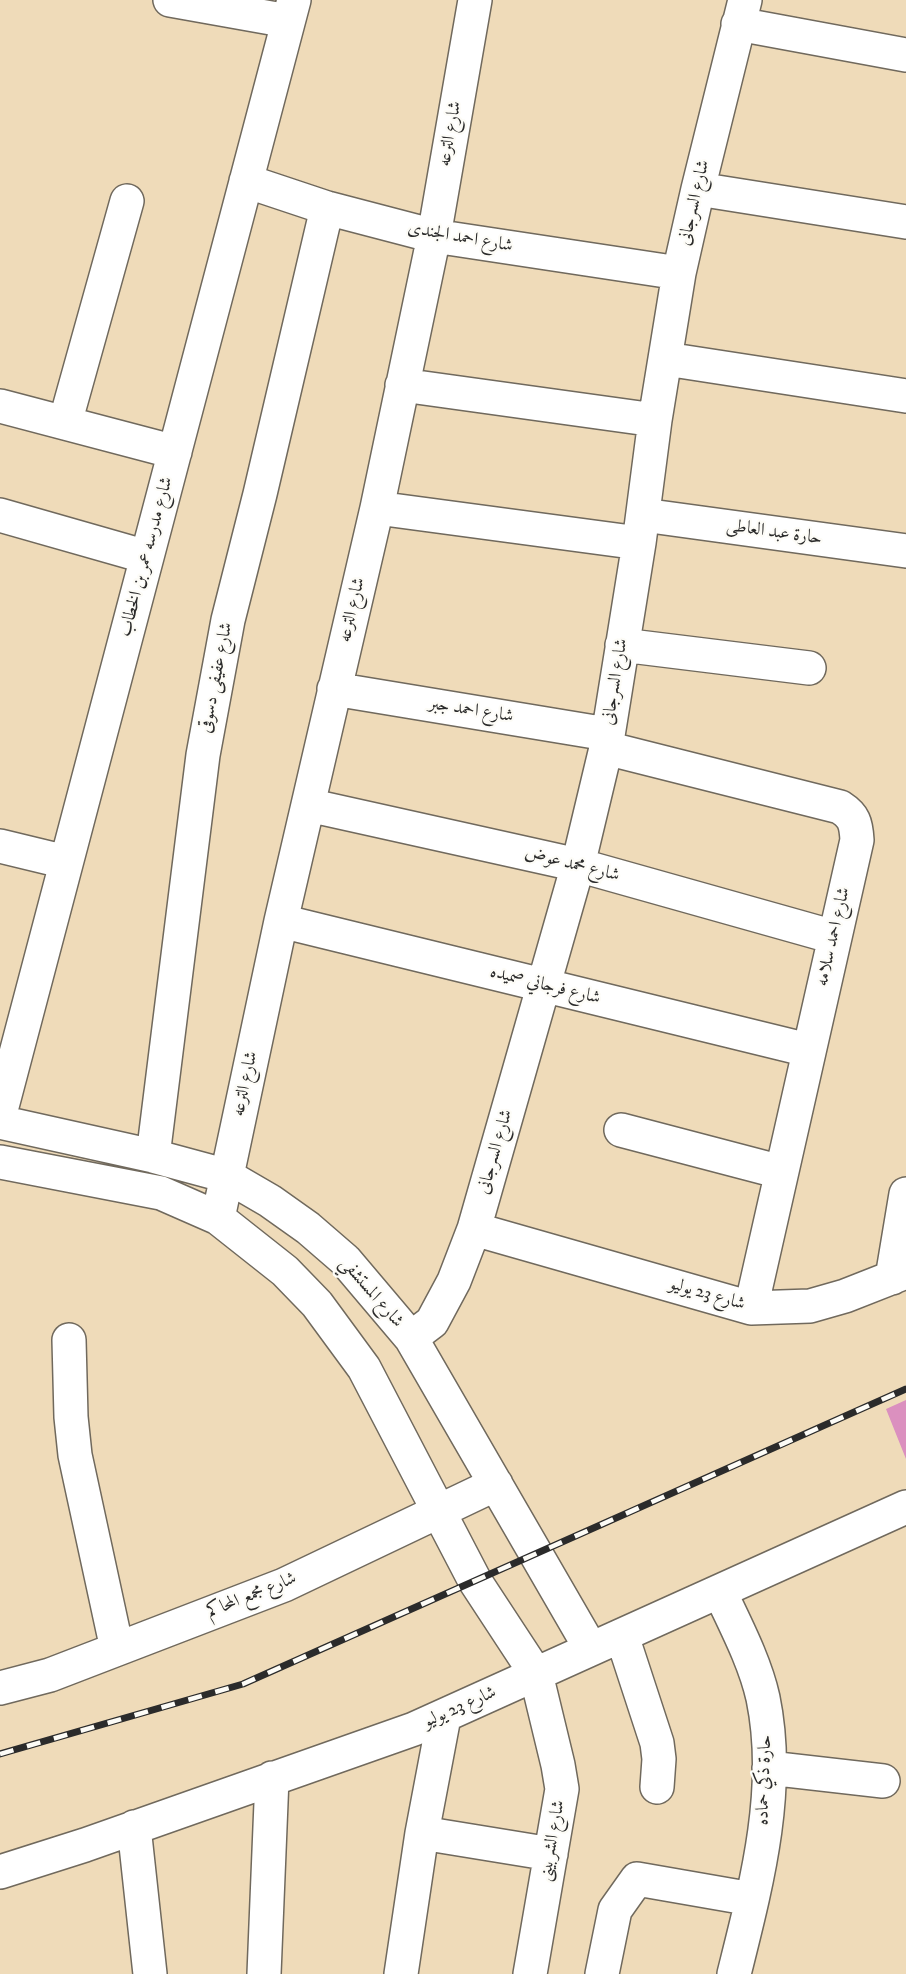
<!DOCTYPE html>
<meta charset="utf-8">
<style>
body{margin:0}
canvas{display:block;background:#efdbb9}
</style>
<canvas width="906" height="1974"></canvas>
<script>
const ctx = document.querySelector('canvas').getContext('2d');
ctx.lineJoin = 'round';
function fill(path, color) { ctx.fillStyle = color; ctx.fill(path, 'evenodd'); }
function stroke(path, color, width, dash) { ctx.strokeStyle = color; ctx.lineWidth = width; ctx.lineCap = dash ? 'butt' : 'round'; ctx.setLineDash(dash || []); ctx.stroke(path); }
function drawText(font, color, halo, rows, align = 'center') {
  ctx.font = font + ' "IM FELL DW Pica",Amiri,serif'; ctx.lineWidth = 4.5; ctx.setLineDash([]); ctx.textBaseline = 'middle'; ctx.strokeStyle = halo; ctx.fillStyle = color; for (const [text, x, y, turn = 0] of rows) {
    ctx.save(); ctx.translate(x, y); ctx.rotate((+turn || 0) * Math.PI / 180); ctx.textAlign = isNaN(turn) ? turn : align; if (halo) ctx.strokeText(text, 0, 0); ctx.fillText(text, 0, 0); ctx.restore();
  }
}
fill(new Path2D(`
 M906,1400v59l-20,-50z`), '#db90bf');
const minor = new Path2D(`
 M170,0l118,21
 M738,24l168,31
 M246,181l81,27 107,28 245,37
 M698,189l208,33
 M666,359l240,37
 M402,385l253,35
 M0,406l175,46
 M65,423l62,-222
 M377,508l262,35
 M0,515l147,42
 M643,515l263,36
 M622,645l187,23
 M334,689l273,45
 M606,748l234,59c14,9 16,16 17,33l-106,468
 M308,805l270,60 256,72
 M0,846l66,16
 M281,921l527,129
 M0,1114l294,-1114
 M0,1122l153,34 74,20 43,25 38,27 37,32 66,78 180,311
 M621,1130l160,42
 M153,1156l50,-401 25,-135 32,-126 67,-286
 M0,1162l161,31 57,25 67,53 32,33 47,64 111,213 61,93 22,91 4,24 -32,185
 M218,1218l63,-297 96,-413 57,-272 41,-236
 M474,1229l277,79 59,-2 35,-10 61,-24
 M892,1278l14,-84
 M411,1338l21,-16 22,-41 20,-52 104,-364 28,-117 33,-205 16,-123 24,-147 19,-84 47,-189
 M69,1340l2,77 4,38 42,194
 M720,1592c16,34 35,70 43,106 19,92 -7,188 -29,276
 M622,1636l35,107 2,16 -2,28
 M0,1688l50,-13 234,-90 212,-101
 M769,1768l114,13
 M134,1827l16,147
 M422,1833l129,21
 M0,1872l85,-27 329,-116 492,-222
 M264,1974l8,-196
 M401,1974l21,-141 22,-116
 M602,1974l13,-64 22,-31 115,20`);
stroke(minor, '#70695d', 36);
stroke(minor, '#fff', 33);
const rail = new Path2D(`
 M0,1754l243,-70 663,-295`);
stroke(rail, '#2b2b2b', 7);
stroke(rail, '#fdfcf7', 4.5, [14]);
drawText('18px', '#2b2b2b', '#fdfcf7', [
 ["شارع الترعه",451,134,-80],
 ["شارع السرجانى",695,203,-77],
 ["شارع احمد الجندى",460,238,10],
 ["حارة عبد العاطى",774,533,8],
 ["شارع مدرسه عمر بن الخطاب",147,557,-75],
 ["شارع الترعه",353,610,-77],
 ["شارع عفيفى دسوقى",217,678,-79],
 ["شارع السرجانى",616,682,-81],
 ["شارع احمد جبر",471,711,9],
 ["شارع محمد عوض",572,865,14],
 ["شارع احمد سلامه",834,937,-77],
 ["شارع فرجاني صميده",545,986,14],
 ["شارع الترعه",246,1084,-78],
 ["شارع السرجانى",496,1152,-74],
 ["شارع المستشفي",371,1293,49],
 ["شارع 23 يوليو",707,1295,16],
 ["شارع مجمع المحاكم",252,1596,-22],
 ["شارع 23 يوليو",460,1708,-24],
 ["حارة ذكي حماده",765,1780,-88],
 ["شارع الشربينى",553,1841,-80]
]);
</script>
